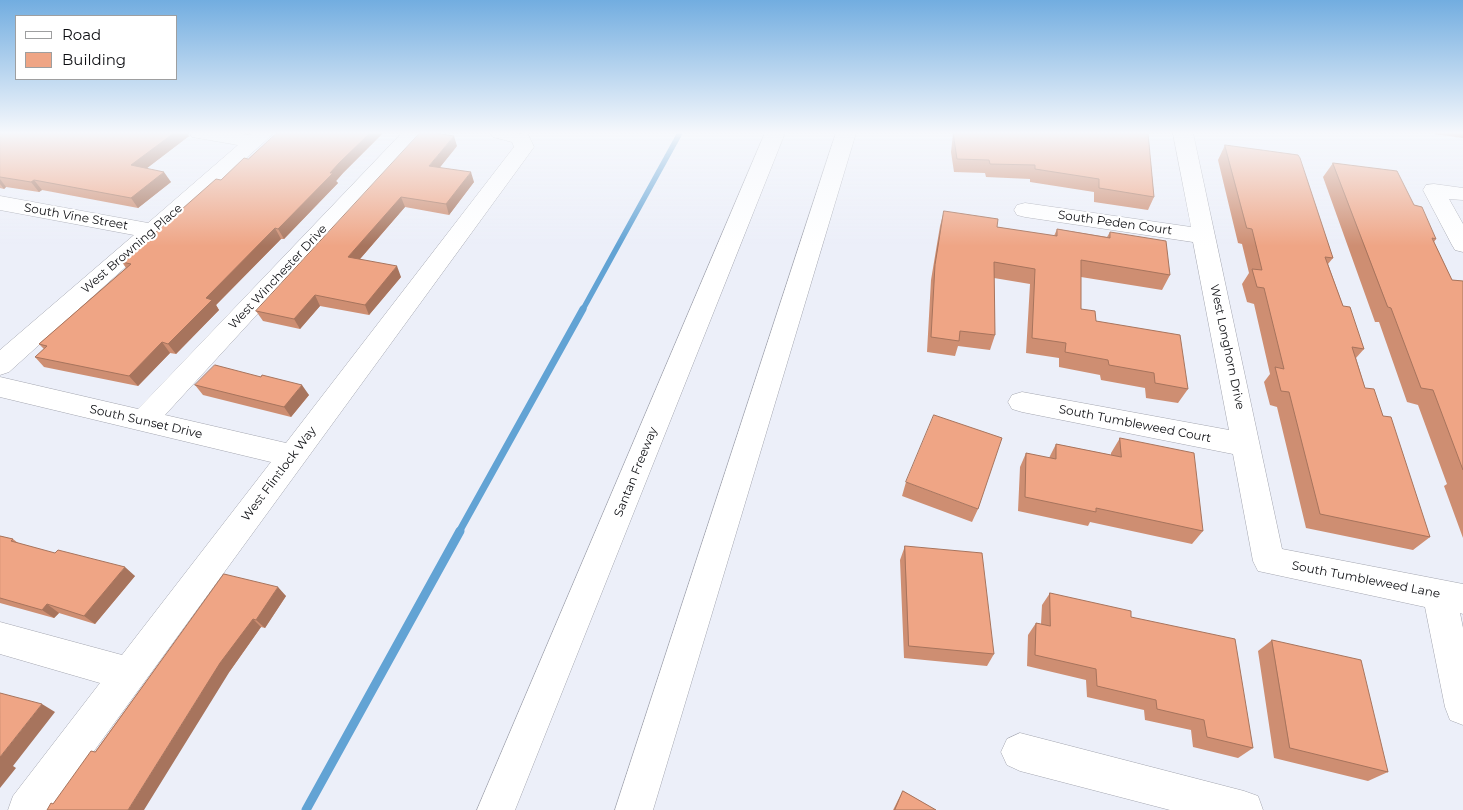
<!DOCTYPE html>
<style>
body{margin:0}
#map{position:relative;width:1463px;height:810px;overflow:hidden;background:#eceff9;font-family:Montserrat,sans-serif}
canvas{display:block}
.legend{position:absolute;left:15px;top:15px;width:162px;height:65px;box-sizing:border-box;background:#fff;border:1px solid #9e9fa0;margin:0;padding:6px 9px;list-style:none;font-size:15px;color:#0d0e12}
.legend li{display:flex;align-items:center;gap:10px;height:25px}
.legend b{width:25px;border:1px solid #9e9fa0}
</style>
<div id="map">
<canvas width="1463" height="810"></canvas>
<ul class="legend">
<li><b style="height:6px;background:#fff"></b>Road</li>
<li><b style="height:14px;background:#efa585"></b>Building</li>
</ul>
</div>
<script>
const ctx = document.querySelector('canvas').getContext('2d');
ctx.lineJoin = 'round';
function stroke(path, color, width, dash) { ctx.strokeStyle = color; ctx.lineWidth = width; ctx.lineCap = dash ? 'butt' : 'round'; ctx.setLineDash(dash || []); ctx.stroke(path); }
function fill(path, color) { ctx.fillStyle = color; ctx.fill(path, 'evenodd'); }
function drawText(font, color, halo, rows, align = 'center') {
  ctx.font = font + ' Montserrat,sans-serif'; ctx.lineWidth = 4.5; ctx.setLineDash([]); ctx.textBaseline = 'middle'; ctx.strokeStyle = halo; ctx.fillStyle = color; for (const [text, x, y, turn = 0] of rows) {
    ctx.save(); ctx.translate(x, y); ctx.rotate((+turn || 0) * Math.PI / 180); ctx.textAlign = isNaN(turn) ? turn : align; if (halo) ctx.strokeText(text, 0, 0); ctx.fillText(text, 0, 0); ctx.restore();
  }
}
stroke(new Path2D(`
 M582,311l98,-178`), '#62a3d4', 5.5);
stroke(new Path2D(`
 M459,532l124,-223`), '#62a3d4', 7);
stroke(new Path2D(`
 M306,810l154,-279`), '#62a3d4', 9);
const minor = new Path2D(`
 M189,133h46l15,2 2,-2h22l-265,239 -9,3v-25l134,-115 -134,-25v-14l148,27 90,-78 -46,-8z
 M402,133h21l-258,282 121,28 228,-296 -2,-5 -19,-5 -3,-4 38,1 6,13 -483,663h-43l5,-14 87,-113 -100,-29v-32l122,33 149,-193 -271,-65v-20l138,32z
 M1173,133h20l89,416 181,35v30l-3,-1 3,15v97l-13,-5 -5,-13 -20,-100 -167,-36 -5,-10 -20,-107 -211,-42 -10,-3 -4,-7 4,-7 10,-3 207,38 -36,-188 -168,-25 -8,-2 -3,-5 3,-5 8,-2 166,24z
 M1434,184l29,4v12l-14,-1 14,25v28l-8,-2 -3,-5 -29,-55 3,-5z
 M1020,733l224,58 14,5 5,14h-93l-150,-39 -13,-6 -6,-13 6,-13z`);
const motorway = new Path2D(`
 M765,133h20l-270,677h-38z
 M836,133h20l-203,677h-38z`);
stroke(minor, '#a4a6b0', 1);
stroke(motorway, '#a4a6b0', 1);
fill(minor, '#fff');
fill(motorway, '#fff');
fill(new Path2D(`
 M0,133l189,3 -42,32 24,14 -33,26 -96,-18 -3,2 -33,-5 -2,2 -4,-1z
 M953,133h195l6,64 -6,13 -54,-8v-10l-64,-10v-3l-44,-2 -1,-4 -31,-1 -3,-20z
 M1433,133h30v5l-29,-4z
 M382,134l-39,39 -7,8 2,2 -54,56h-3l-65,66 3,5 -43,44 -6,-1 -32,33 -94,-19 -9,-10 9,-8 -5,-5 87,-76 -4,-6 99,-82 27,-21z
 M1225,145l108,113 -5,6 15,42 21,43 -8,9 9,30 18,28 47,121 -17,13 -107,-22 -29,-121 -7,-2 -6,-23 6,-8 -16,-70 -7,-2 -5,-18 7,-11 -7,-29 -4,-1 -20,-83z
 M457,146l-17,21 34,15 -25,33 -44,-8 -45,52 41,18 -32,38 -49,-9 -20,23 -37,-8 -7,-10z
 M1333,163l81,42 22,34 -2,3 18,38 11,1v257l-19,-52 3,-2 -29,-79 -11,-3 -28,-80h-4l-52,-145z
 M944,211l53,16 57,9 3,-7 50,8 3,-5 60,43 -8,15 -81,-13v32l15,12 92,68 -10,14 -32,-5 -1,-10 -44,-8 -1,-5 -41,-8v-9l-33,-5 4,-69 -36,-6 1,57 -5,15 -32,-4 -3,10 -28,-4 4,-72 9,-54z
 M261,377l48,18 -18,22 -88,-22 -8,-10z
 M1120,438l83,93 -11,13 -102,-22 -2,4 -70,-15 2,-44 6,-14 23,5 7,-14 55,11v-2z
 M906,482l72,27 -6,13 -70,-26z
 M0,536l13,3 5,4 117,33 -40,48 -36,-11 -5,5 -54,-15z
 M905,546l89,108 -7,12 -83,-8 -4,-98z
 M224,574l62,22 -21,32 -4,-1 -31,44 -183,139 6,-6 42,-52z
 M1050,593l81,24 122,131 -15,10 -45,-11 -2,-17 -46,-10 -1,-10 -57,-13 -1,-17 -59,-14 1,-31 8,-12 5,1 1,-19z
 M1272,640l116,132 -20,9 -94,-23 -16,-107z
 M903,791l33,19h-43l5,-10z`), '#ce8e72');
fill(new Path2D(`
 M174,133h14l1,3 -51,39 -7,-10z
 M370,133h12v1l-39,39 -7,8 2,2 -54,56 -6,-10 61,-66z
 M454,136l3,10 -24,30 -4,-10z
 M164,172l7,10 -33,26 -7,-10z
 M471,172l3,10 -25,33 -3,-11z
 M0,179l6,8 -2,2 -4,-5z
 M34,180l8,10 -3,2 -8,-10z
 M401,197l4,10 -52,60 -5,-10z
 M275,228l6,11 -65,66 3,5 -43,44 -8,-10 38,-46z
 M397,266l4,11 -32,38 -4,-10z
 M315,295l5,11 -20,23 -6,-10z
 M162,342l8,11 -32,33 -9,-10z
 M302,385l7,10 -18,22 -7,-10z
 M125,567l10,9 -40,48 -11,-8z
 M278,587l8,9 -21,32 -9,-8z
 M47,604l12,9 -5,5 -12,-8z
 M253,619l8,8 -31,44 -86,139h-16l92,-147z
 M42,704l13,8 -42,54 3,2 -16,20v-31z`), '#a7745d');
const building = new Path2D(`
 M0,133h174l-43,32 33,7 -33,26 -97,-18 -3,2 -31,-5z
 M277,133h93l-31,30 -9,10h3l-55,56 -3,-1 -69,70 6,2 -44,44 -6,-2 -33,34 -94,-19 12,-11 -8,-2 92,-80 -9,-2 94,-83 5,1 23,-22 4,1z
 M420,133h15l19,3 -25,30 42,6 -25,32 -45,-7 -53,60 49,9 -32,39 -50,-10 -21,24 -38,-8z
 M954,133h194l6,64 -55,-9v-9l-64,-10v-4l-45,-1 -1,-4 -32,-1 -3,-20z
 M1225,145l73,10 2,3 33,100 -8,-1 18,49 7,1 14,42 -12,-2 13,41 9,1 9,27 8,1 39,120 -110,-23 -31,-122 -8,-1 -6,-24 9,2 -20,-81 -7,-1 -5,-18 10,1 -10,-41 -5,-1z
 M1333,163l64,8 17,34 8,2 14,32 -4,-1 20,42 11,1v189l-30,-80 -12,-2 -30,-80 -3,-1z
 M944,211l54,8 -1,8 60,9v-7l53,9v-6l56,9 4,34 -89,-15v49l14,2 1,10 84,14 8,54 -33,-6 -1,-10 -45,-8 -1,-5 -43,-8 1,-9 -34,-5 3,-69 -41,-7 1,73 -35,-4 -1,10 -28,-4 4,-72z
 M215,365l46,12 1,-2 40,10 -18,22 -89,-22z
 M934,415l68,23 -24,71 -72,-27z
 M1120,438l74,15 9,78 -107,-23v4l-71,-15 1,-44 30,6v-15l65,13z
 M0,536l13,3 -2,2 44,12 3,-3 67,17 -41,49 -37,-12 -5,6 -42,-12z
 M905,546l77,7 12,101 -85,-8z
 M224,574l54,13 -22,33 -3,-1 -33,44 -92,147h-81l4,-7 2,1 38,-53 4,1z
 M1050,593l81,18v6l104,22 18,109 -46,-11 -3,-17 -47,-11 -1,-9 -59,-14 -1,-17 -61,-14 1,-32 14,3z
 M1272,640l89,20 27,112 -98,-24z
 M0,693l42,11 -42,53z
 M903,791l33,19h-41z`);
fill(building, '#efa585');
stroke(building, '#a7745d', 1);
const sky = ctx.createLinearGradient(0, 0, 0, 246);
sky.addColorStop(0, '#72ade0');
sky.addColorStop(0.54, '#f6f8fc');
sky.addColorStop(1, '#f6f8fc00');
ctx.fillStyle = sky;
ctx.fillRect(0, 0, 1463, 246);
drawText('12px', '#0d0e12', '#fff', [
 ["South Vine Street",76,217,10],
 ["South Peden Court",1115,223,8],
 ["West Browning Place",132,249,-41],
 ["West Winchester Drive",278,277,-47],
 ["West Longhorn Drive",1227,347,78],
 ["South Sunset Drive",146,422,13],
 ["South Tumbleweed Court",1135,424,11],
 ["Santan Freeway",636,472,-68],
 ["West Flintlock Way",279,474,-53],
 ["South Tumbleweed Lane",1366,580,11]
]);
</script>
